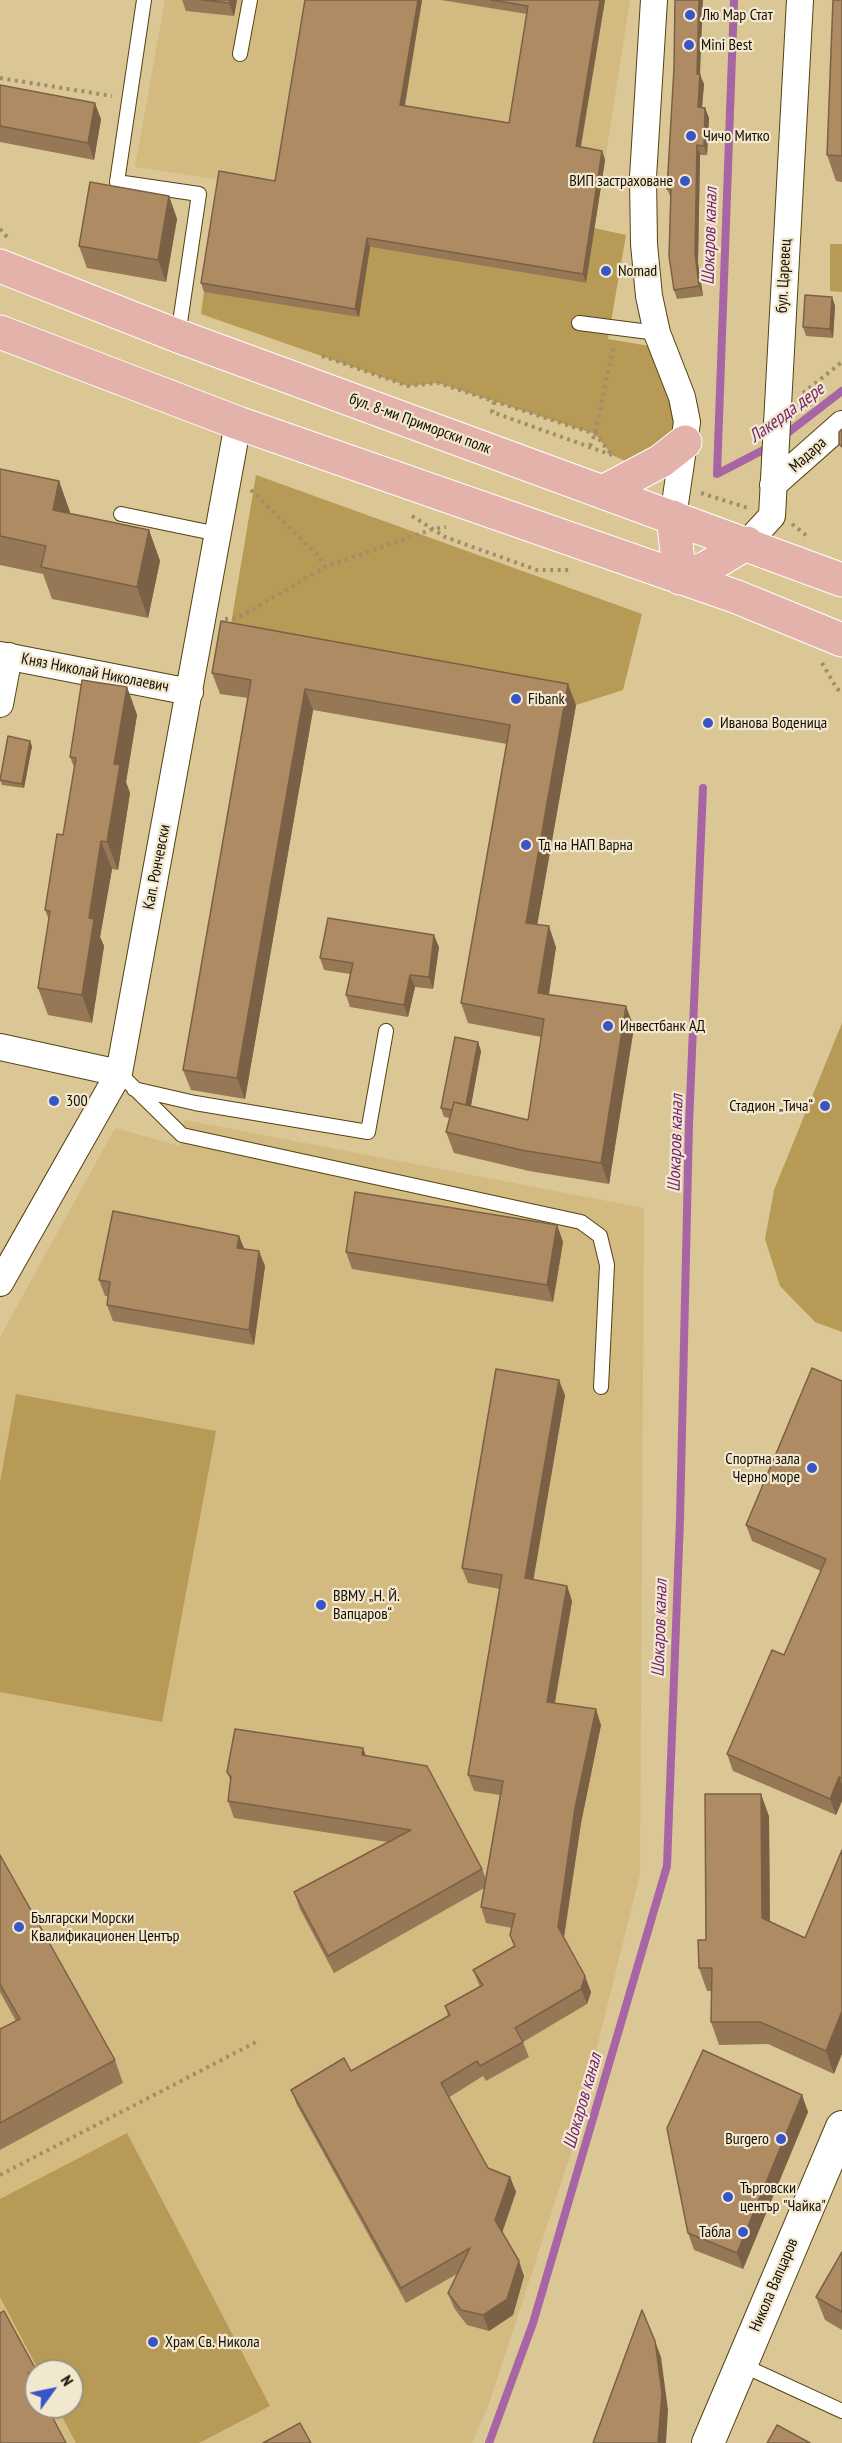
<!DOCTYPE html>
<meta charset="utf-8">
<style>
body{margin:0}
#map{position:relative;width:842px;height:2443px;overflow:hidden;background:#dbc795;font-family:"PT Sans Narrow",sans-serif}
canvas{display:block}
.north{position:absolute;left:24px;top:2359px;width:60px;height:60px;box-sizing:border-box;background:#f2e8d0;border:2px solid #9a917d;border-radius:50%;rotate:57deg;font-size:16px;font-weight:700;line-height:24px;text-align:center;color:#160e00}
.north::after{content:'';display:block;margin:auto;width:21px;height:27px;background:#3855c7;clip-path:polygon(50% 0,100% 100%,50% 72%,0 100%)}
</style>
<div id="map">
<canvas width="842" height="2443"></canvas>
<div class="north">N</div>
</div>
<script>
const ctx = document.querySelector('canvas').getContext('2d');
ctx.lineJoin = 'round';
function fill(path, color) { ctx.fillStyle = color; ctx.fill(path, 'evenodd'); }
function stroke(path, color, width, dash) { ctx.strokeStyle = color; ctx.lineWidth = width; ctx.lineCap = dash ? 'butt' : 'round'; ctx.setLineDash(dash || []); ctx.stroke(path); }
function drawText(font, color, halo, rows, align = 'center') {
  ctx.font = font + ' "PT Sans Narrow",sans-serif'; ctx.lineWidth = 4.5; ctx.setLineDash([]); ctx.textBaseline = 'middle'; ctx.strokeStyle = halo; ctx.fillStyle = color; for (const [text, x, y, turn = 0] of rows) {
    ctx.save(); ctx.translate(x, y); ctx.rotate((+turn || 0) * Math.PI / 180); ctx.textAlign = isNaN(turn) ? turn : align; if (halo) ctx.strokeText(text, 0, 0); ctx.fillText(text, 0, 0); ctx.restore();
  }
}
fill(new Path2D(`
 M165,0h465l-44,283 -215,-36 -149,-67 -87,-13z
 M185,1120l459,88 -4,666 -70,282 -82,251 -16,36h-472v-1106l115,-209 65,18zM36,2371h36v36h-36z`), '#d2ba81');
fill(new Path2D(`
 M594,228l32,7 -18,104 41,7 21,21 9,118 -67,-30 -17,-21 -157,-51 -30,3 -207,-72 3,-22 166,-45 216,36z
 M830,244h12v48l-12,-1z
 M256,475l386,139 -19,76 -47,15 -348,-63z
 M842,1023v309l-27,-10 -35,-36 -15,-47 9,-49z
 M16,1394l200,37 -54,291 -162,-30v-210z
 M127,2133l143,273 -71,37h-123l-19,-36h15v-36h-33l-39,-74v-98z`), '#b69a55');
stroke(new Path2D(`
 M734,0l-17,474 52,-27
 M781,438l61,-47
 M489,2443l44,-120 134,-457 13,-347 9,-395 14,-336`), '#a765a5', 8);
const service = new Path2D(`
 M144,0l-27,182 82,12 -21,142
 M240,54l10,-54
 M579,323l78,10
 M121,514l97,20
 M119,1073l63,62 399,87 19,14 7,29 -6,122
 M134,1089l61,14 173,29 18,-101
 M740,2364l102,47`);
const minor = new Path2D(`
 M654,0l-11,177 1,67 5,52 8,37 25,64 5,25 -14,95
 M773,485l69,-61
 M747,543l25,-27 28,-516
 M0,655l190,37
 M0,704l9,-48
 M0,1047l119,26
 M0,1283l119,-210 119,-650`);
const tertiary = new Path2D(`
 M708,2443l134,-316`);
const primary = new Path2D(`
 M0,266l178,70 664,244
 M0,332l238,91 499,174 105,43
 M603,492l58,-31 24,-19
 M673,517l7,61
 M680,578l26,-10 41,-25`);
stroke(service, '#544312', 16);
stroke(minor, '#544312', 28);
stroke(tertiary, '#544312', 34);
stroke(primary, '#fff', 35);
stroke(new Path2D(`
 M0,78l112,18
 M0,229l8,9
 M322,356l86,30 30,-3 157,51 17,21
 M803,393l39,-31
 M494,402l-2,10 120,43
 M590,446l5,-12 19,-90
 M251,490l66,64 8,13
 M701,493l47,15
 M412,516l33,21 92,33h33
 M792,524l15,12
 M225,619l13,-1 87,-51 108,-38 13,-2
 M822,663l15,26 5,2
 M0,2175l258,-134`), '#9f8f68', 4, [3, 4.5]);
stroke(service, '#fff', 14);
stroke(minor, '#fff', 26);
stroke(tertiary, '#fff', 32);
stroke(primary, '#e3b2ab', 33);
fill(new Path2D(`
 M182,0h55l-3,16 -48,-5z
 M422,0l-17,106 104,17 18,-109 -86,-14h164l-24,147 21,4 3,9 -19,123 -216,-36 -11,70 -155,-25 -3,-9 74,-102z
 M842,0v182l-6,-1 -9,-26z
 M700,75l4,9 -2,24h3l4,10 -2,37h-7l-2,108 5,33 -26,3 -3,-9 -3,-92 -4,-9z
 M0,85l101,34 -7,41 -94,-18z
 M169,196l8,23 -11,63 -79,-14 -8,-22z
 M832,297l3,9 -2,32 -27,-2 -3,-9z
 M0,469l59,12 11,32 79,17 11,31 -12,57 -96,-19 -9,-25 -43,-9z
 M212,673l364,32 -39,219 19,23 -7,47 85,33 -25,157 -80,-13 -75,-18 -8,-21 4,-14 -6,-1 -3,-9 37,-66 3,9 -10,55 57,14 13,-83 -73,-14 -7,-20 46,-259 -194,-34 -68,389 -54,-9 -8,-20 65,-372 -28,-4z
 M127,687l10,28 -11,67 4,11 -12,77 -6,-1 -12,68 4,9 -12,77 -44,-8 -10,-27 11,-68 -4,-10 18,-75 11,-68 -4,-10z
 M32,746l-8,42 -22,-3 -2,-5z
 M439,947l-6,42 -18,-2 -7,30 -58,-10 -4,-12 4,-21 -26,-4 -4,-12z
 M557,1225l6,17 -10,60 -201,-33 -6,-17z
 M239,1236l5,13 21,17 -11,79 -141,-24 -6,-16 1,-9h-3l-6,-16z
 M842,1381v420l-6,14 -103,-44 -6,-17 57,-99 37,-84 -69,-30 -6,-16z
 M565,1395l-32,185 34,6 5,15 -17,102 46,22 -20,98 -17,115 27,54 -4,12 -64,38 6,15 -43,24 -3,-5 -35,22 40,70 22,9 6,15 -14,40 22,44 -11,39 -24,16 -22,-6 -13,-17 -6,-15 9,-19 -51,29 -109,-198 -6,-15 60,-19 97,-55 -3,-10 35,-19 -7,-17 41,-24 -4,-11 2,-7 -26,-5 -5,-16 3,-19 -150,85 -34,-64 -6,-17 94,-50 -154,-24 -6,-17 3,-19 -4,-10 136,-24 3,8 116,113 4,10 14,-84 -26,-4 -6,-16 32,-186 -32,-6 -6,-15z
 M769,1816l1,106 35,16 29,136 -66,-30 -49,1 -8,-23v-31h-4l-8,-23 7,-28z
 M0,1855l115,205 8,23 -123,67v-121l16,-8 -16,-29z
 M802,2095l6,17 -65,157 -49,-19 -6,-17z
 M842,2252v78l-17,-10 -9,-23z
 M4,2311l32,60v36l-36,36z`), '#967856');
fill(new Path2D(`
 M230,0h7l-3,16 -5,-13z
 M418,0h4l-19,114 -3,-9z
 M600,0h5l-26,155 -3,-9z
 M699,0h4l-3,75 4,9 -3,33 -3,-10 -1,-33z
 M95,103l6,16 -7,41 -6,-17z
 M705,108l4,10 -2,37 -3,-9z
 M697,145l3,10 -2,108 5,33 -4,-10 -4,-33z
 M602,151l3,9 -19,123 -3,-9z
 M169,196l8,23 -11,63 -8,-22z
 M367,238l3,9 -11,70 -4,-8z
 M832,297l3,9 -2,32 -3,-9z
 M59,481l11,31 -6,29 -11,-31z
 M149,530l11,31 -12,57 -11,-31z
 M568,684l8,21 -42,238 -8,-20z
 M127,687l10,28 -11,67 4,11 -12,77 -11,-28 7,-78z
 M305,689l8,21 -68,389 -8,-21z
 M30,741l2,5 -8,42 -2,-4z
 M101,841l11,28 -12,68 4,9 -12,77 -10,-28 7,-77z
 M549,926l7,21 -10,66 -8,-20z
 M434,935l5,12 -6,42 -4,-12z
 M410,975l5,12 -7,30 -4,-12z
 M626,1006l8,21 -25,157 -8,-21z
 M478,1042l3,9 -13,70 -3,-9z
 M557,1225l6,17 -10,60 -6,-17z
 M239,1236l6,15 -8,-3z
 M259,1251l6,15 -11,79 -5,-15z
 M559,1380l6,15 -34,199 -6,-16z
 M567,1586l5,15 -20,117 -5,-16z
 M596,1709l5,16 -20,98 -18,119 -5,-15 17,-119z
 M363,1748l6,17 -7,-10z
 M839,1777l3,7v17l-6,14 -6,-16z
 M761,1794l8,22 1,124 -8,-22z
 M585,1976l6,16 -4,12 -6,-15z
 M842,2011v43l-8,20 -8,-23z
 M802,2095l6,17 -65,157 -6,-16z
 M510,2177l6,15 -15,44 -6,-16z
 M519,2261l5,15 -11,39 -24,16 -6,-16z
 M655,2341l6,16 7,53 -2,33h-8z`), '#7a6146');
const building = new Path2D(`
 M202,0h28l-1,3z
 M305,0h113l-18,105 109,18 19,-117 -37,-6h109l-24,146 26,5 -19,123 -216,-36 -12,71 -154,-26 18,-112 56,10z
 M675,0h24l-2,74h3l-2,33 7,1 -1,38 -7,-1 -2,108 4,33 -25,4 -5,-34 2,-67h-4l7,-121z
 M833,0h9v156l-15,-1z
 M0,85l95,18 -7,40 -88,-17z
 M90,182l79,14 -11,64 -79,-14z
 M805,295l27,2 -2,32 -27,-2z
 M842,429v18l-3,-3v-12z
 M0,469l59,12 -6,29 96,20 -12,57 -96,-20 5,-21 -46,-10z
 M221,621l347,63 -42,239 23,3 -11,67 88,13 -25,157 -80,-13 -75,-18 8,-30 74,18 16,-101 -83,-16 49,-278 -205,-36 -68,389 -54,-8 68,-390 -39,-7z
 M82,680l45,7 -13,77 6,1 -13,77 -6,-1 -12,77 5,1 -12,76 -44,-7 12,-77 -5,-1 12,-76 6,1 13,-77 -6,-1z
 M8,736l22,5 -8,43 -22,-4z
 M328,918l106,17 -5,42 -19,-2 -6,30 -58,-10 7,-32 -33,-5z
 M455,1037l23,5 -12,63 -12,-3 -2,8 -11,-2z
 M355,1192l202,33 -10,60 -201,-33z
 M113,1211l126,25 -2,12 22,3 -10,79 -142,-25 3,-23 -11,-2z
 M812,1368l30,13v397l-3,-1 -9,22 -103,-45 45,-104 12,5 42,-96 -80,-34z
 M496,1369l63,11 -34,198 42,8 -20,116 49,7 -21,99 -17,119 27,49 -4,13 -66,39 8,14 -43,24 -3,-5 -36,22 47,85 22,9 -15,43 24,41 -12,38 -24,16 -22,-5 -13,-17 22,-45 -69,40 -110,-198 53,-32 7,13 99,-56 -5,-9 38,-21 -10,-15 42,-24 -5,-11 5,-21 -34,-7 22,-126 -35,-6 34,-200 -40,-7z
 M235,1729l128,19 -1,7 65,11 55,103 -154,87 -34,-64 117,-62 -183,-29 3,-24 -4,-5z
 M705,1794h56l1,124 43,20 37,-88v161l-16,40 -66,-29h-49l1,-54h-13l-1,-28h8z
 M0,1855l115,205 -115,63v-94l20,-10 -20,-35z
 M703,2050l99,45 -65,158 -49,-20 -21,-105z
 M842,2252v60l-26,-15z
 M642,2310l13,31 7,52 -4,50h-65z
 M4,2311l32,59 -8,3 8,15v19h11l19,36h-66v-130z
 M300,2423l11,20h-48z
 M777,2425l33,18h-43z`);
fill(building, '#af8b64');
stroke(building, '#7a6146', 1.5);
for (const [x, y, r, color] of [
 [690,15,6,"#3855c7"],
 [689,45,6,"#3855c7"],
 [691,136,6,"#3855c7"],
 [685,181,6,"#3855c7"],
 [606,271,6,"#3855c7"],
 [516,699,6,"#3855c7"],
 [708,723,6,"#3855c7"],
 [526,845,6,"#3855c7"],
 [608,1026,6,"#3855c7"],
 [54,1101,6,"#3855c7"],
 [825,1106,6,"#3855c7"],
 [812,1468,6,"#3855c7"],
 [321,1605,6,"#3855c7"],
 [19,1927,6,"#3855c7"],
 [781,2139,6,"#3855c7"],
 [728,2197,6,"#3855c7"],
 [743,2232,6,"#3855c7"],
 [153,2342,6,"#3855c7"]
]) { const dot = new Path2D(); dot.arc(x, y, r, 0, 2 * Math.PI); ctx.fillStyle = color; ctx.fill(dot); stroke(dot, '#f2e8d0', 2); }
drawText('16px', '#160e00', '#f2e8d0', [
 ["Лю Мар Стат",702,15],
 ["Mini Best",701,45],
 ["Чичо Митко",703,136],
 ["ВИП застраховане",673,181,"right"],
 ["Nomad",618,271],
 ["Fibank",528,699],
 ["Иванова Воденица",720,723],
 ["Тд на НАП Варна",538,845],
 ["Инвестбанк АД",620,1026],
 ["300",66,1101],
 ["Стадион „Тича“",813,1106,"right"],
 ["Спортна зала",800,1459,"right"],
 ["Черно море",800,1477,"right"],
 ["ВВМУ „Н. Й.",333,1596],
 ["Вапцаров“",333,1614],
 ["Български Морски",31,1918],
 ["Квалификационен Център",31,1936],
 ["Burgero",769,2139,"right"],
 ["Търговски",740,2188],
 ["център \"Чайка\"",740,2206],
 ["Табла",731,2232,"right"],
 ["Храм Св. Никола",165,2342]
], 'left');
drawText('16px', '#160e00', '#f2e8d0', [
 ["бул. Царевец",784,276,-87],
 ["бул. 8-ми Приморски полк",420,424,20],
 ["Мадара",808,455,-42],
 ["Княз Николай Николаевич",95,673,11],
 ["Кап. Рончевски",157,867,-79],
 ["Никола Вапцаров",774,2285,-67]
]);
drawText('italic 18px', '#701f70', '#f2e8d0', [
 ["Шокаров канал",710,236,-88],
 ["Лакерда дере",787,413,-36],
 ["Шокаров канал",676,1143,-88],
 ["Шокаров канал",660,1628,-88],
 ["Шокаров канал",583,2101,-74]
]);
</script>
